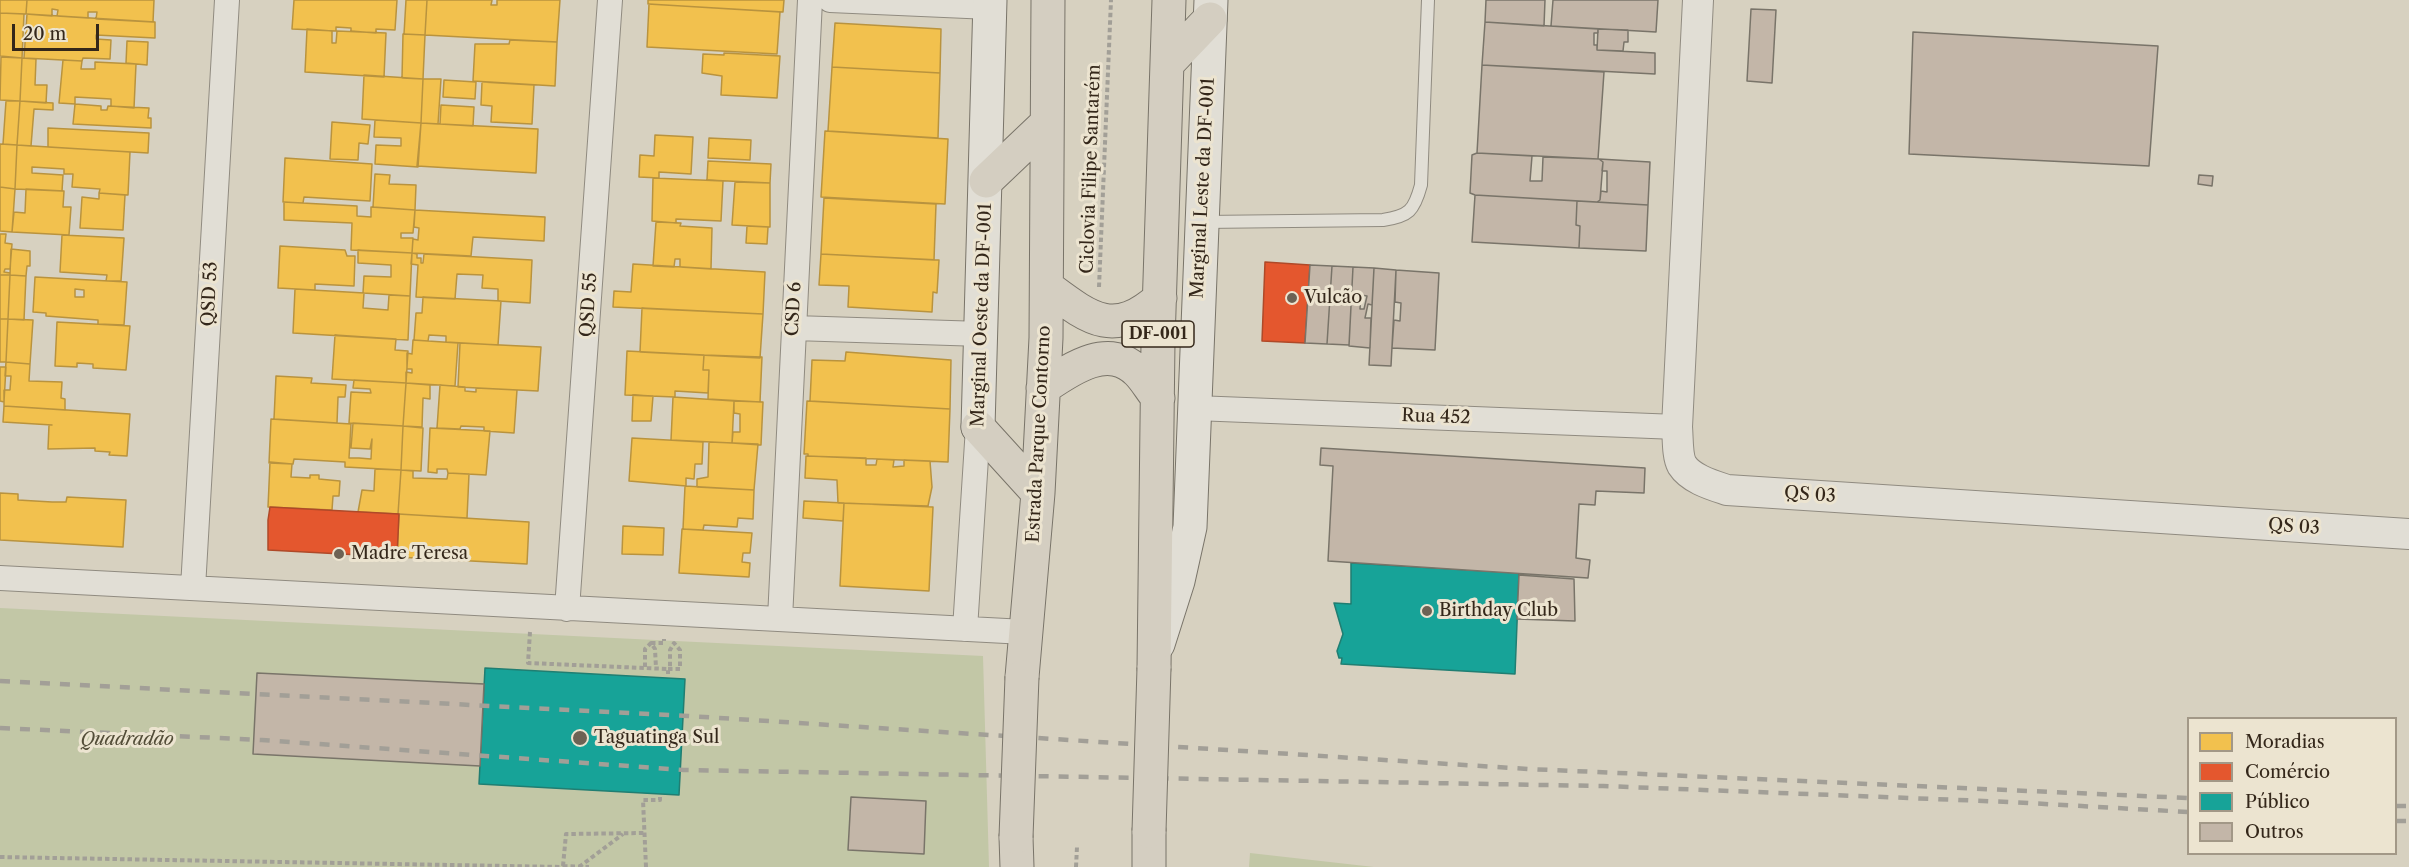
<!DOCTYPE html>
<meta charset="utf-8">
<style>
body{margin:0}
#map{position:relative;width:2409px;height:867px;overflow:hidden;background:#d7d1c0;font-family:"Libre Caslon Text",serif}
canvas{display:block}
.legend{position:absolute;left:2187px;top:717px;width:210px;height:138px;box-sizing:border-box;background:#ece4d0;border:2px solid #a29887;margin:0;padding:8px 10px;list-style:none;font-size:18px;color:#34271a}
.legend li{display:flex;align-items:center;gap:12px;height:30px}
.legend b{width:30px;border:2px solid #a29887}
.scale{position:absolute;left:12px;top:24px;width:87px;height:27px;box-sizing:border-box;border:3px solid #34271a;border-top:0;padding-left:8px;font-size:18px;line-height:21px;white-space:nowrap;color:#34271a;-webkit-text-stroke:4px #ece4d0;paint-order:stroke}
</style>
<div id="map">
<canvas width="2409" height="867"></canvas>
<ul class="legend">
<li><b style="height:16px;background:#f2c14e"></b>Moradias</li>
<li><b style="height:16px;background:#e4572e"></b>Comércio</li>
<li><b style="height:16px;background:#17a398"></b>Público</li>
<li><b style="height:16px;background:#c3b6a8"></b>Outros</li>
</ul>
<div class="scale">20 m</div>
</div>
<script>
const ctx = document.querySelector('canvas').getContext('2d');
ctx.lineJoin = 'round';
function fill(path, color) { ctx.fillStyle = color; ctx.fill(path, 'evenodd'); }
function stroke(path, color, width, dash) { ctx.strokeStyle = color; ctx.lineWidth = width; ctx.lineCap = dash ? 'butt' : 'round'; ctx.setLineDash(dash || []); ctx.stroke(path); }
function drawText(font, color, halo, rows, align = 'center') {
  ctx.font = font + ' "Libre Caslon Text",serif'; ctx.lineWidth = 6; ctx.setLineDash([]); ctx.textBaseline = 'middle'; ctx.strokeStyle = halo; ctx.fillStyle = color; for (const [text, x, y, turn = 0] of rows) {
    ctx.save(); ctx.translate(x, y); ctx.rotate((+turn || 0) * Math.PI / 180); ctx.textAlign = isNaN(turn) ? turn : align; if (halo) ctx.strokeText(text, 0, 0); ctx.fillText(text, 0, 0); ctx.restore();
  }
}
fill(new Path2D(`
 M0,608l983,48 6,211h-989z
 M1250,853l124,14h-125z`), '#c2c7a6');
const homes = new Path2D(`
 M0,0h27l-1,14 -26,-1z
 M27,0h127l-1,22 -57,-3 1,-7h-9v6l-31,-2 1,-6 -6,-1v7l-26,-2z
 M294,0h103l-2,30 -19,-1v4l-25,-2v-3l-15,-1v4l-44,-2z
 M406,0h21l-2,35 -21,-1z
 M427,0h65l-1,5h6v-5h63l-3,42 -132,-7z
 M648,0h136l-1,12 -135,-8z
 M649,4l131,8 -3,42 -130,-7z
 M0,13l24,1 -2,44 -22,-2z
 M27,14l128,8v16l-59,-3v4l15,1 -1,19 -27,-1 -1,3 -58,-3z
 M835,23l106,6 -1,44 -108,-6z
 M307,29l25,2v12h4l1,-12 49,2 -2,44 -79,-5z
 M403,34l22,1 -2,44 -21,-1z
 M510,40l47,2 -2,44 -82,-5 2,-37h34z
 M127,41l21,1 -1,23 -21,-2z
 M724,53l56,3 -3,42 -56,-3 1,-19 -20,-3 1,-19 21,1z
 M1,57l21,1 -2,43 -20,-1z
 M22,58l14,1 -1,26h12l-1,18 -26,-2z
 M63,60l19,1 -1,8h14v-7l41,2 -2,44 -23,-2v-7l-36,-2v7l-16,-1z
 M832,67l108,6 -2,65 -110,-7z
 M364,75l59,4 -2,44 -59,-4z
 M423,79h18l-3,45 -17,-1z
 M444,80l32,2 -1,17 -32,-2z
 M482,82l52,3 -2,39 -41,-2 1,-16 -11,-1z
 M6,101h14l-3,44 -14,-1z
 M20,101l33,2v7l-19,-1 -3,37 -14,-1z
 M75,104l26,2v4h6l1,-4 41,2 -1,10h3v10l-78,-4z
 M441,105l33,2 -1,19 -33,-2z
 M375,120l46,3 -3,44 -43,-3 1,-19 25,1v-8l-27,-1z
 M332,122l38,3 -2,19 -9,-1 -1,17 -28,-1z
 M421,123l117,6 -2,44 -119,-7z
 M48,128l101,5 -1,20 -100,-6z
 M825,131l123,8 -3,65 -124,-7z
 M655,135l38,2 -2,37 -32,-2v6l-20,-1 1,-22 14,1z
 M709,138l42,2 -1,20 -42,-2z
 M0,144l17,1 -2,44 -15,-2z
 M17,145l113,7 -2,43 -29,-2 1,-4 -28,-2 1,-13h-9v-5l-32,-2v6l31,2 -1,16 -47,-2z
 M285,158l87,6 -2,37 -66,-4 -1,6 -20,-1z
 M708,161l63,3 -1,19 -63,-3z
 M375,174l15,1 -1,9 27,1 -1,25 -42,-3z
 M653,178l70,3 -2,40 -45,-2v4l-24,-2z
 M735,182l35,1v44l-38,-2z
 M0,187l15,2 -3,43 -12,-1z
 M26,189l38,2 -1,16h8l-2,28 -57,-3 2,-20 11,1z
 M99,193l26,2 -2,35 -43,-2 2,-31 17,2z
 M824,198l112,6 -2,56 -113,-6z
 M284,202l73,4v10l14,1v-10l44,3 -2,23h-12v5h12l-1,15 -61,-3 1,-27 -68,-3z
 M415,210l130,7 -1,24 -71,-4 -2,19 -59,-3 1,-14 5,1 1,-12 -5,-1z
 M656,222l25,1 -1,3 32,2 -1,41 -31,-2v-8h-5l-1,8 -21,-1z
 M747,226l21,1 -1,17 -21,-1z
 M0,234h6l-1,9 7,1 -2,25h-5l-1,3 6,1v2h-10z
 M62,235l62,3 -3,43h-15l1,-6 -47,-3z
 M280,246l65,4 2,6h8l-1,30 -39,-2v6l-37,-2z
 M11,249l19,2v15h-3l-1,10 -16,-1z
 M358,250l54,3 -2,43 -47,-3 1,-17 27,1v-12l-33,-2z
 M412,253l5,1v4h4v5h2l1,-9 108,6 -2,43 -32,-2v-12l-16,-1 1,-13 -26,-1 -2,25 -39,-2 2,-32 -7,-1z
 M821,254l118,6 -2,33 -4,-1 -1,20 -84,-5 1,-21 -30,-1z
 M633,264l132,8 -2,42 -150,-7 1,-16 17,1z
 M0,275h10l-2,44h-8z
 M10,275l16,1 -2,44 -16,-1z
 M35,277l92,5 -3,43 -26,-1v-4l-52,-4v-3l-13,-1zM75,289l9,1v7h-9z
 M295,289l69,4 -1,15 25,2 1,-15 21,1 -2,44 -115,-7z
 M423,297l78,4 -3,44 -52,-3v-6l-17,-1 -1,6 -14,-1 2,-27h6z
 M642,308l121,6 -3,44 -120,-6z
 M0,319h8l-2,43h-6z
 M8,319l25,1 -3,44 -24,-2z
 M57,322l73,4 -4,44 -33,-2v-4l-16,-1v4l-22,-1z
 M335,335l61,4 -1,11 13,1 -2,32 -74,-4z
 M413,340l45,3 -3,43 -49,-3v-11l6,1v-4h-5v-16l5,1z
 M460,343l81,4 -3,44 -80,-4z
 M627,351l77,4 -1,15h6l-1,23 -33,-2v6l-50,-2z
 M846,352l105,8 -1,49 -140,-8 2,-41 33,1z
 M704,355l58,2 -2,45 -52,-3 1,-29h-6z
 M6,362l24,2 -1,17 33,1 -1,16 4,1v11l-61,-4v-16h6l1,-14h-6z
 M0,367h6l-2,35 -4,-1z
 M276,376l36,2 -1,5 35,2 -1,12h-7l-1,26 -63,-4z
 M354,380l52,3 -3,43 -54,-3 2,-31 20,1 -1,-4 -17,-1z
 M406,383l24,2v14l-7,-1 -1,29 -19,-1z
 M440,385l25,2v4l11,1v-4l41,2 -3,43 -30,-2v-4l-23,-1 -1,3 -23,-1z
 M633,395l20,1 -2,25h-19z
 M673,397l61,4 -2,42 -61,-3z
 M734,401l29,1 -2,43 -29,-2 1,-11h7v-18l-6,-1z
 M807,401l143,8 -2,53 -140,-6v-2h-4z
 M4,406l126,8 -3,42 -18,-1 1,-3 -15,-1v-3l-47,1 1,-24h3l-49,-3z
 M271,419l80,5 -2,34h10l12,1 1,-20 -2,10 -19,-1 2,-25 50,3 -2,44 -56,-3v-5l-51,-3 -1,5 -24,-1z
 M403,426l20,2 -2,43 -20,-1z
 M430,428l60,3 -4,44 -38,-2 -1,-4h-10v4l-9,-1z
 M632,438l71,4 -1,22h-7l-1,15 -8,-1v8l-57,-5z
 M709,442l49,2 -4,46 -57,-3v-8l11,-2z
 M806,456l60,2v7h10l1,-6 17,1 -1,7 11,-1v-6l26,1 2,26 -4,19 -90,-3 -1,-23 -32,-2z
 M270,462l22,2 -1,13 19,1v-3h9v4l21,2 -1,15h-6l-1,14 -64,-3z
 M375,469l26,1 -3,44 -40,-2 4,-22 12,1z
 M401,470l12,1v7l34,1 1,-6 21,1 -2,44 -69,-4z
 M685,486l69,4 -1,29 -15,-1 -1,9 -33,-2 -1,5 -20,-1z
 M0,493l18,1v6l34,2h14l1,-5 59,3 -3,47 -123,-7z
 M804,501l40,2 -1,18 -40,-3z
 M844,503l89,4 -4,84 -89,-5z
 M399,514l130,8 -2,42 -130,-7z
 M623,526l41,2 -1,27 -41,-1z
 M682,529l70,4 -2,20h-7l-1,9 8,1 -1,14 -70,-4z`);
fill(homes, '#f2c14e');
stroke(homes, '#b9933e', 1.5);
const shops = new Path2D(`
 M1265,262l45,3 -5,78 -43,-2z
 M270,507l129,7 -2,43 -129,-7v-30z`);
fill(shops, '#e4572e');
stroke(shops, '#af4928', 1.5);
const public = new Path2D(`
 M1351,563l168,10 -4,101 -174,-10 1,-6h-3l-2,-7 6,-17 -9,-31 17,1z
 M485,668l200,11 -6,116 -200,-11z`);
fill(public, '#17a398');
stroke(public, '#207e72', 1.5);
const building = new Path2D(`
 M1486,0h59l-1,26 -59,-4z
 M1553,0h105l-2,32 -105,-6z
 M1751,9l25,1 -4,73 -25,-2z
 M1485,22l113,7v4h-4v12h3v5l58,3v21l-173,-9z
 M1598,29l30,1v12h-4l-1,9 -26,-1z
 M1913,32l245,14 -9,120 -240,-12z
 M1482,65l122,7 -6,87 -121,-6z
 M1477,153l55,3 -2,25h12l1,-24 56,2 4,3 -3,38 -3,2 -122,-7 -5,-2 2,-38z
 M1599,159l51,3 -2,43 -51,-3 3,-2 1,-9 6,1v-21h-5l1,-9z
 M2199,175l14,1 -1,10 -14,-2z
 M1475,195l102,6 -1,24 4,1 -1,22 -107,-6z
 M1577,201l71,4 -2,46 -67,-3 1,-22 -4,-1z
 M1310,265l22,1 -5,78 -22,-1z
 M1332,266l21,1 -4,78 -22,-1z
 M1353,267l21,1 -2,37 -4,-1 -3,14h6l-1,30 -21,-2zM1361,295l6,1 -3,13h-4z
 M1374,268l22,2 -5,96 -22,-1z
 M1396,270l43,3 -4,77 -43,-2 2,-28 6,1 1,-18 -6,-1z
 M1321,448l324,20 -1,25 -48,-2 -1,14 -16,-1 -3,54 14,2 -2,18 -260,-17 5,-95 -13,-1z
 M1519,575l55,4 1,42 -58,-2z
 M257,673l227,11 -4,82 -227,-12z
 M851,797l75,4 -2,53 -76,-4z`);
fill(building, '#c3b6a8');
stroke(building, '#797469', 1.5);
const service = new Path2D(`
 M1203,222l180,-2c26,-4 31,-9 38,-35l7,-185`);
const minor = new Path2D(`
 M830,0l160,7
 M794,328l188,6
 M1195,408l482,19
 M0,578l1025,54
 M193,588l34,-588
 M567,609l43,-609
 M780,619l30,-619
 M965,629l13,-202`);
const tertiary = new Path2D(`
 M1698,0l-21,427c1,10 0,29 5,38 9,14 30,20 45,25l682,44`);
const secondary = new Path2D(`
 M978,427l12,-427
 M1158,644l20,-63 12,-54 21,-527`);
const trunk = new Path2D(`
 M1167,64l43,-45
 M986,181l60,-57
 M1047,287c43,32 67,52 113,11
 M1043,388c28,-19 65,-46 95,-16 8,8 13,18 20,26
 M978,427l60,66
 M1154,668l4,-326 11,-342
 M1022,677l16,-184 8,-155 2,-338
 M1149,831v36
 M1016,837l1,30`);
stroke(service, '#908b80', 14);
stroke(minor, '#908b80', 26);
stroke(tertiary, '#908b80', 32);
stroke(secondary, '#797469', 35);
stroke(trunk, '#797469', 35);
stroke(new Path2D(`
 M1099,287l12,-287
 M530,632l-2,31 140,6v5
 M651,643h13v-4
 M645,667v-18l6,-6 4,6 1,19
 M668,669h12v-19l-6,-7 -4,7v19
 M0,857l563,10
 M563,866l3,-32 79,-1
 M563,866l26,1
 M579,867l44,-33
 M646,867l-3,-67h17v-5
 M1076,867l1,-20`), '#a29f97', 4, [4.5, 3]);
stroke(service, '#e1ded5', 12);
stroke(minor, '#e1ded5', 24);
stroke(tertiary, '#e1ded5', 30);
stroke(secondary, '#e1ded5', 33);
stroke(trunk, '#d4cec1', 33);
stroke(new Path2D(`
 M0,681l688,35 840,53 660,29
 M0,728l262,12 422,30 919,16 407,16 178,10
 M2396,806h13
 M2396,821h13`), '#a29f97', 4.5, [10, 10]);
const trunkBridge = new Path2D(`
 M1149,831l5,-163
 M1016,837l6,-160`);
stroke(trunkBridge, '#797469', 35, []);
stroke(trunkBridge, '#d4cec1', 33);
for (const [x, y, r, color] of [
 [1292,298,6,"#6d6254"],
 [339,554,6,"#6d6254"],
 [1427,611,6,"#6d6254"],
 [580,738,8,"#6d6254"]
]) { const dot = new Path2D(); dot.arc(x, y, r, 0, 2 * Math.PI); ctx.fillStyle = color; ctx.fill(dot); stroke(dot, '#ece4d0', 2); }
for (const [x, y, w] of [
 [1158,334,72]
]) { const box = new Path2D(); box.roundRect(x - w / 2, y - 13, w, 26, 4.5); ctx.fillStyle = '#ece4d0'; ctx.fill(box); stroke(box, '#34271a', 1.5); }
drawText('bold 16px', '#34271a', null, [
 ["DF-001",1158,334]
]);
drawText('18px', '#34271a', '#ece4d0', [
 ["Ciclovia Filipe Santarém",1091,169,-88],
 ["Marginal Leste da DF-001",1203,188,-87],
 ["QSD 53",210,294,-87],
 ["QSD 55",589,305,-86],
 ["CSD 6",794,309,-87],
 ["Marginal Oeste da DF-001",982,315,-88],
 ["Rua 452",1436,417,2],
 ["Estrada Parque Contorno",1039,434,-87],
 ["QS 03",1810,495,4],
 ["QS 03",2294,527,4]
]);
drawText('18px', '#34271a', '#ece4d0', [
 ["Vulcão",1304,298],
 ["Madre Teresa",351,554],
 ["Birthday Club",1439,611],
 ["Taguatinga Sul",594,738]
], 'left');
drawText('italic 18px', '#534d38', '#ece4d0', [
 ["Quadradão",127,740]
]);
</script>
